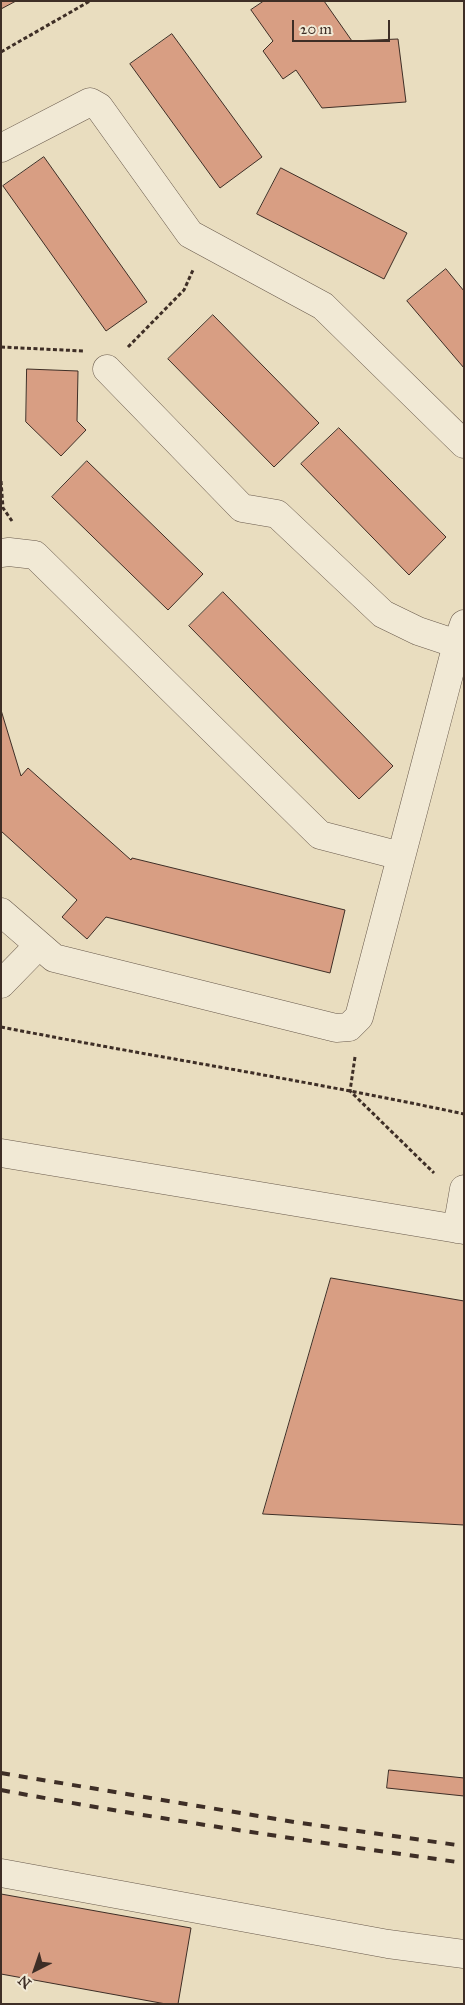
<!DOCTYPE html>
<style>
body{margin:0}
#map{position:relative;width:465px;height:2005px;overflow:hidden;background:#e9ddbf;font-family:"IM FELL Great Primer",serif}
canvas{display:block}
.frame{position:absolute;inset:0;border:2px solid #3e2e26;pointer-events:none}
.north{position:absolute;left:10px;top:1945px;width:50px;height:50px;-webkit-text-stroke:4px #f1e9d5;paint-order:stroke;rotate:221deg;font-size:14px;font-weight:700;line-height:20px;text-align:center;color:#3e2e26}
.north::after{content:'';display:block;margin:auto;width:18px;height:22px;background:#3e2e26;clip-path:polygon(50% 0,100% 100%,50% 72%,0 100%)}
.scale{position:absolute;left:292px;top:20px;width:98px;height:22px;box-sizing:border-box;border:2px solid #3e2e26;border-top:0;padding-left:6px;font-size:15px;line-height:18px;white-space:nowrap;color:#3e2e26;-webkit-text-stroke:4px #f1e9d5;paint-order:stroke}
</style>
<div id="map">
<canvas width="465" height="2005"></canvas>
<div class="frame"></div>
<div class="north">N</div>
<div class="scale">20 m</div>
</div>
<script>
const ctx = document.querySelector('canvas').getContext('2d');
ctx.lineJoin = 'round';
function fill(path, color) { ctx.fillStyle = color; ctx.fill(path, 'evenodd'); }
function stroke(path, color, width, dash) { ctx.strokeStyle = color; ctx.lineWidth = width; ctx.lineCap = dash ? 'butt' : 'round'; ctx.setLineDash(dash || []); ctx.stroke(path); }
const building = new Path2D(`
 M1,1h15l-15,8z
 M264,1h60l28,40 46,-2 8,63 -84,6 -26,-38 -13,9 -20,-28 10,-10 -22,-31z
 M172,34l90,123 -42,31 -90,-124z
 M44,157l103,145 -41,29 -103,-145z
 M281,168l126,65 -23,46 -127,-65z
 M446,269l18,22v77l-57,-67z
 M213,315l106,108 -45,44 -106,-108z
 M27,369l51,2 -1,50 9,9 -25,26 -35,-34z
 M339,428l107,109 -37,38 -108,-111z
 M87,461l116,113 -35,36 -116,-113z
 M223,592l170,174 -34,33 -170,-173z
 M1,710l20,66 7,-8 103,92 1,-2 213,52 -15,63 -224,-56 -19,22 -25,-22 15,-17 -76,-69z
 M331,1278l133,23v224l-201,-11z
 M389,1770l75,8v18l-77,-8z
 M1,1894l190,34 -13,76h-12l-165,-30z`);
fill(building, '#d89e83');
stroke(building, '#3e2e26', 1);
const minor = new Path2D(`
 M1,148l89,-46 9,5 91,127 133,72 141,138
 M107,369l135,139 35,6 106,100 35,17 39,13
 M1,553l8,-1 26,3 285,280 81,21
 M1,912l53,46 282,70 13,-1 10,-10 98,-373 7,-20
 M1,984l38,-39
 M1,1153l463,77
 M457,1229l7,-40
 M1,1873l387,71 76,10`);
stroke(minor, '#695a4c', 29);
stroke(new Path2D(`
 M1,52l89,-51
 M1,347l82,4
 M128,347l56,-57 9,-20
 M1,481l2,27 9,13
 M1,1027c154,30 309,54 463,87
 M355,1057l-5,34 84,82`), '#3e2e26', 3, [4, 2.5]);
stroke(minor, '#f1e9d5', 28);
stroke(new Path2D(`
 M1,1773l293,49 170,24
 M1,1790c154,29 308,51 463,73`), '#3e2e26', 4, [9, 9]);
</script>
